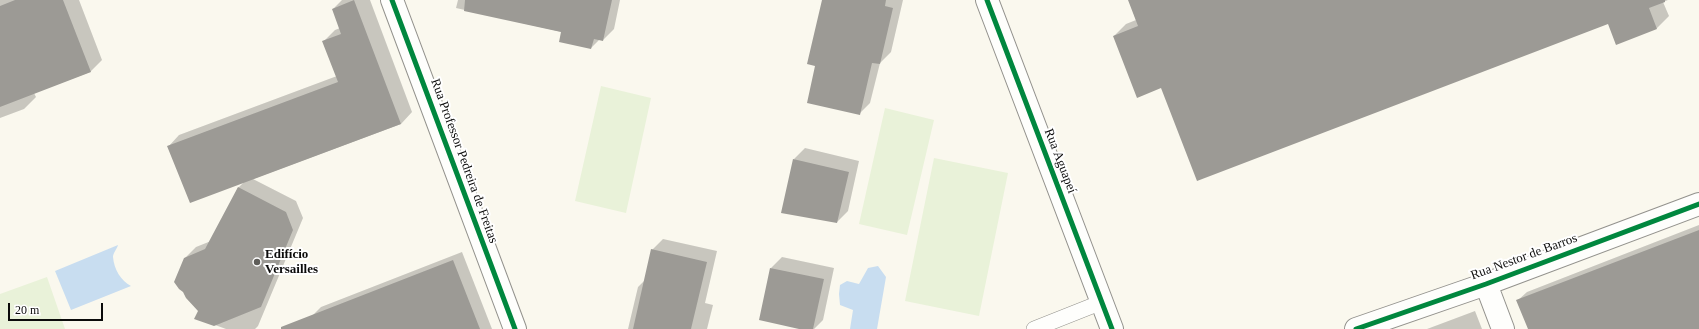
<!DOCTYPE html>
<meta charset="utf-8">
<style>
body{margin:0}
#map{position:relative;width:1699px;height:329px;overflow:hidden;background:#faf8ee;font-family:Georgia,serif}
canvas{display:block}
.scale{position:absolute;left:8px;top:303px;width:95px;height:18px;box-sizing:border-box;border:2px solid #0b0b0b;border-top:0;padding-left:5px;font-size:12px;line-height:14px;white-space:nowrap;color:#0b0b0b;-webkit-text-stroke:3px #fff;paint-order:stroke}
</style>
<div id="map">
<canvas width="1699" height="329"></canvas>
<div class="scale">20 m</div>
</div>
<script>
const ctx = document.querySelector('canvas').getContext('2d');
ctx.lineJoin = 'round';
function fill(path, color) { ctx.fillStyle = color; ctx.fill(path, 'evenodd'); }
function stroke(path, color, width, dash) { ctx.strokeStyle = color; ctx.lineWidth = width; ctx.lineCap = dash ? 'butt' : 'round'; ctx.setLineDash(dash || []); ctx.stroke(path); }
function drawText(font, color, halo, rows, align = 'center') {
  ctx.font = font + ' Georgia,serif'; ctx.lineWidth = 4; ctx.setLineDash([]); ctx.textBaseline = 'middle'; ctx.strokeStyle = halo; ctx.fillStyle = color; for (const [text, x, y, turn = 0] of rows) {
    ctx.save(); ctx.translate(x, y); ctx.rotate((+turn || 0) * Math.PI / 180); ctx.textAlign = isNaN(turn) ? turn : align; if (halo) ctx.strokeText(text, 0, 0); ctx.fillText(text, 0, 0); ctx.restore();
  }
}
fill(new Path2D(`
 M601,86l50,12 -25,115 -51,-12z
 M885,108l49,12 -27,115 -48,-11z
 M934,158l74,15 -29,143 -74,-15z
 M47,277l18,52h-65v-35z`), '#e9f2d9');
fill(new Path2D(`
 M118,245c-1,4 -5,8 -5,12 1,12 8,24 18,29l-60,24 -16,-39z
 M878,266l8,11 -9,52h-27l3,-19 -13,-5 -1,-11 1,-9 7,-4 12,3 9,-16z`), '#c8ddf0');
fill(new Path2D(`
 M0,0h79l23,60 -12,12 -56,21 2,4 -12,12 -24,9z
 M342,0h28l42,112 -11,12 -148,55 43,22 7,17 -45,108 -3,3h-29l-30,-11 3,-7 -15,-19 1,-34 11,-11 15,-6 27,-53 6,-6 -76,-35 11,-12 158,-59 -14,-34 12,-12 5,-2 -7,-19z
 M458,0h162l-6,29 -11,11 -3,-1 -9,9 -29,-16 -106,-24z
 M823,0h80l-12,52 -11,11 -10,40 -11,11 -43,-49z
 M1129,0h539l-5,2 6,14 -12,12 -41,16 -7,-21 -447,64 -48,-51 12,-12 10,-4z
 M805,148l54,13 -11,50 -11,11 -43,-63z
 M1699,225v104h-170l-12,-28 10,-9z
 M663,239l54,12 -12,52 8,2 -6,24h-79l10,-42 7,-7 7,-30z
 M462,252l30,77h-174l-5,-14 8,-8z
 M782,257l52,11 -11,52 -9,9h-11l-32,-61z
 M1475,311l7,18h-55z`), '#0003');
fill(new Path2D(`
 M15,0h48l28,72 -91,35v-101z
 M354,0l47,124 -211,79 -23,-57 171,-64 -16,-41 19,-7 -9,-25z
 M465,0h147l-9,41 -9,-2 -3,10 -32,-7 2,-10 -97,-21z
 M822,0h64l-1,6 8,2 -13,56 -8,-1 -12,52 -53,-12 8,-37 -8,-2z
 M1128,0h537v2l-16,6 8,21 -41,16 -8,-21 -411,157 -36,-93 -24,10 -24,-62 25,-10z
 M793,159l56,13 -12,51 -56,-10z
 M238,187l48,25 7,18 -32,77 -47,19 -20,-7 4,-8 -12,-13 -3,-6 -4,-3 -5,-7 10,-24 21,-9z
 M1699,230v99h-171l-12,-29z
 M651,249l56,13 -16,67h-58z
 M453,260l27,69h-199v-2z
 M770,268l54,11 -11,50h-14l-40,-9z`), '#9c9a95');
const service = new Path2D(`
 M1034,329l68,-27`);
const minor = new Path2D(`
 M392,0l123,329
 M987,0l125,329
 M1486,284l17,45
 M1356,329l130,-45 213,-80`);
stroke(service, '#93928d', 16);
stroke(minor, '#93928d', 24);
stroke(service, '#fefefc', 15);
stroke(minor, '#fefefc', 22);
stroke(new Path2D(`
 M392,0l123,329
 M987,0l125,329
 M1356,329l130,-45 213,-80`), '#00873e', 5);
for (const [x, y, r, color] of [
 [257,262,4,"#5f5e5a"]
]) { const dot = new Path2D(); dot.arc(x, y, r, 0, 2 * Math.PI); ctx.fillStyle = color; ctx.fill(dot); stroke(dot, '#fff', 1.5); }
drawText('13px', '#0b0b0b', '#fff', [
 ["Rua Professor Pedreira de Freitas",464,161,70],
 ["Rua Aguapeí",1060,161,69],
 ["Rua Nestor de Barros",1524,257,-20]
]);
drawText('bold 13px', '#0b0b0b', '#fff', [
 ["Edifício",265,255],
 ["Versailles",265,270]
], 'left');
</script>
